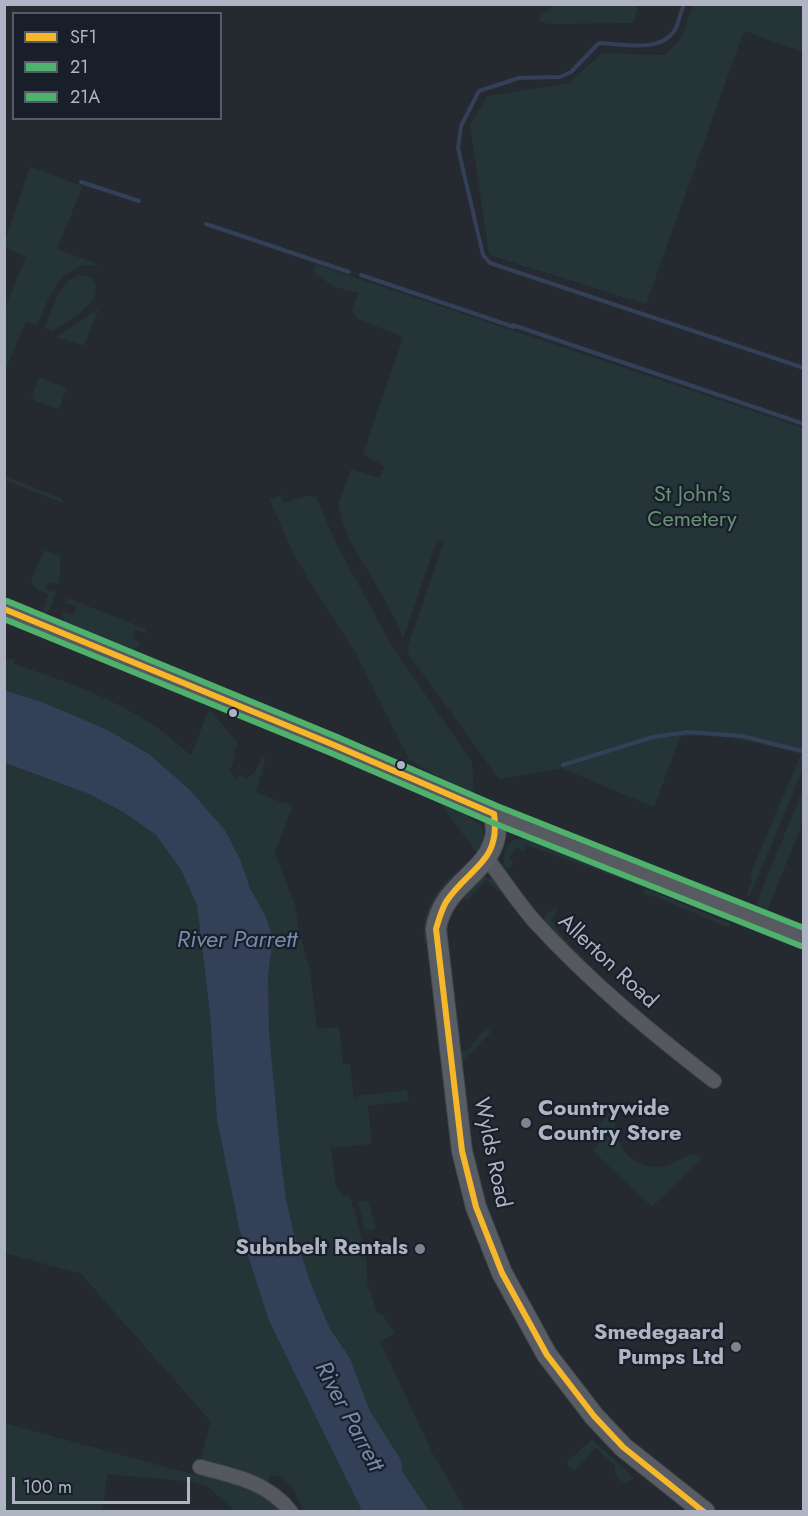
<!DOCTYPE html>
<style>
body{margin:0}
#map{position:relative;width:808px;height:1516px;overflow:hidden;background:#252930;font-family:Jost,sans-serif}
canvas{display:block}
.frame{position:absolute;inset:0;border:6px solid #aeb4c3;pointer-events:none}
.legend{position:absolute;left:12px;top:12px;width:210px;height:108px;box-sizing:border-box;background:#191f2a;border:2px solid #555b67;margin:0;padding:8px 10px;list-style:none;font-size:18px;color:#aeb4c3}
.legend li{display:flex;align-items:center;gap:12px;height:30px}
.legend b{width:30px;border:2px solid #555b67}
.scale{position:absolute;left:12px;top:1477px;width:178px;height:27px;box-sizing:border-box;border:3px solid #aeb4c3;border-top:0;padding-left:8px;font-size:18px;line-height:21px;white-space:nowrap;color:#aeb4c3;-webkit-text-stroke:4px #191f2a;paint-order:stroke}
</style>
<div id="map">
<canvas width="808" height="1516"></canvas>
<div class="frame"></div>
<ul class="legend">
<li><b style="height:8px;background:#f7b72b"></b>SF1</li>
<li><b style="height:8px;background:#4eb16c"></b>21</li>
<li><b style="height:8px;background:#4eb16c"></b>21A</li>
</ul>
<div class="scale">100 m</div>
</div>
<script>
const ctx = document.querySelector('canvas').getContext('2d');
ctx.lineJoin = 'round';
function fill(path, color) { ctx.fillStyle = color; ctx.fill(path, 'evenodd'); }
function stroke(path, color, width, dash) { ctx.strokeStyle = color; ctx.lineWidth = width; ctx.lineCap = dash ? 'butt' : 'round'; ctx.setLineDash(dash || []); ctx.stroke(path); }
function drawText(font, color, halo, rows, align = 'center') {
  ctx.font = font + ' Jost,sans-serif'; ctx.lineWidth = 4.5; ctx.setLineDash([]); ctx.textBaseline = 'middle'; ctx.strokeStyle = halo; ctx.fillStyle = color; for (const [text, x, y, turn = 0] of rows) {
    ctx.save(); ctx.translate(x, y); ctx.rotate((+turn || 0) * Math.PI / 180); ctx.textAlign = isNaN(turn) ? turn : align; if (halo) ctx.strokeText(text, 0, 0); ctx.fillText(text, 0, 0); ctx.restore();
  }
}
fill(new Path2D(`
 M556,4h82v1l-5,18 -83,1 -10,-2 1,-9 6,-1z
 M693,5h110v47l-59,-21 -98,273 -157,-49 -19,-130 17,-29 82,-13 33,-30 62,2 17,-16z
 M30,167l53,19 -26,63 43,16c-41,-3 -49,29 -63,61l-11,-5 -21,50v-63l21,-51 -21,-10v-6z
 M315,264l488,164v341l-53,127 -4,1 6,-17 -2,-5 51,-121c-40,-10 -80,-22 -121,-17l-26,70 -93,-39 -62,11 -90,-124 -2,-7 37,-106 -7,-2 -34,99 -8,-21 -47,-81 -6,-17 -4,-16 13,-35 28,9 6,-11 -22,-13 40,-117 -45,-18 -6,-8 6,-18 -24,-6 -21,-15z
 M79,275c6,0 13,1 16,8 7,22 -29,39 -43,48l-7,-3c7,-19 13,-45 34,-53z
 M99,308l-15,38 -28,-9z
 M39,377l28,11 -8,21 -28,-10z
 M4,475l58,24 1,4 -58,-23z
 M281,495l2,8 23,-7 10,1 22,50 54,99 80,116 2,28 -3,2 -38,-18 -24,-15 -52,-104 -49,-76 -17,-31 -22,-49z
 M44,550l16,6v17l-2,11 -11,-2 -1,8 10,2 -6,17 -6,5 -1,-3 5,-16 -13,-7 -4,-7z
 M68,598l78,31 -1,4 -10,-3 -3,8 9,4 -3,5 -6,3 -67,-27 -3,-7 1,-5 10,4 4,-8 -11,-4z
 M5,658l10,2 -1,4c47,15 94,32 136,59 15,9 27,21 41,32l18,-46 29,34 -5,11 3,2 -7,15 7,7 4,-4 8,5 3,-5 2,1 9,-18 4,1 -10,34 27,11 10,2 -18,48 20,52 4,26 11,40 7,58 22,-2 4,37h7l4,35h2v-3l51,-6 2,11 -41,5 4,38 -41,4 5,38 8,10 6,-1 16,60 1,27 10,31 5,1 13,20 -15,7 52,111 34,59h-37l-27,-40 -2,-11 -30,-49 -20,-53 -20,-29 -19,-45 -17,-51 -8,-34 -9,-72 -8,-95 -1,-57 5,-37 -7,-21 -16,-29 -9,-27 -16,-31 -36,-41 -40,-35 -41,-24 -66,-28 -37,-12z
 M4,763l85,31 34,18 33,23 25,35 16,35 13,109 7,106 22,108 30,93 93,190h-58l-11,-22 -13,-13 -11,-1v6h-7l-11,-6 -51,-14 11,-39 -130,-148 -76,-21z
 M803,789v35h-1l-35,87 -9,-5 -1,-4z
 M440,803l21,9 19,12c7,11 4,18 -4,28z
 M525,838l17,6 99,40 -3,1 -112,-40 -2,7 -7,-4 -8,9 5,6 -6,7 -4,-6 1,-17 10,-8z
 M456,872l2,1v4l-30,64 -4,3c-2,-36 8,-48 32,-72z
 M482,877c15,0 23,14 30,26l-26,-23 -18,20 -3,-1 -1,-6z
 M645,888l86,36 -2,4 -75,-32 -1,1 -10,-3z
 M556,908l2,2 -7,10 10,15 33,34 -1,2 -49,-49 1,-8z
 M487,1027l4,5 -31,32v-13l6,1z
 M619,1101c0,9 -5,18 -4,28 4,26 27,43 53,36 9,-3 18,-9 26,-12l8,6 -50,48 -59,-56 7,-10 -8,-8z
 M368,1200l8,29 -11,2 -7,-29z
 M4,1423l188,51 33,5 30,10 29,22h-49l-28,-25 -13,-4 -87,-8 -5,37h-97z
 M592,1439l42,39 -7,4 -7,-1 -5,-6v-9l-19,-18 -21,23 -9,-8z`), '#253437');
fill(new Path2D(`
 M4,690l38,12 66,28 41,24 40,35 36,41 16,31 9,27 16,29 7,21 -5,37 1,57 12,128 5,39 8,34 17,51 19,45 20,29 20,53 31,49 1,11 27,40h-67l-93,-190 -30,-93 -22,-108 -7,-106 -13,-109 -16,-35 -25,-35 -33,-23 -34,-18 -84,-31z`), '#344058');
stroke(new Path2D(`
 M684,4c-3,8 -5,16 -8,24 -14,26 -52,16 -77,15l-28,29 -11,5 -41,1 -40,13 -18,35 -3,22 25,107 7,8 314,105
 M81,182l58,19
 M206,224l143,48
 M361,275l153,52
 M513,325l291,99
 M563,765l90,-28 35,-5 54,4 60,15`), '#344058', 4);
const street = new Path2D(`
 M486,857c17,22 32,46 50,66 54,59 116,110 178,158
 M200,1467c34,9 68,15 91,45`);
const secondary = new Path2D(`
 M494,814c1,8 3,16 1,23 -7,37 -53,48 -59,92l26,222 14,56 26,66 45,82 47,61 29,31 82,65`);
const primary = new Path2D(`
 M4,609l330,136 160,69 310,124`);
stroke(street, '#42454b', 16);
stroke(secondary, '#42454b', 22);
stroke(primary, '#42464d', 23);
stroke(street, '#55585f', 14);
stroke(secondary, '#585c64', 20);
stroke(primary, '#575a61', 21);
stroke(new Path2D(`
 M4,609l330,136 160,69
 M494,814c7,49 -26,54 -48,88 -5,9 -7,17 -10,27l26,222 14,56 26,66 45,82 47,61 29,31 81,65`), '#f7b72b', 6);
stroke(new Path2D(`
 M4,619l327,134 160,69 310,124`), '#4eb16c', 6);
stroke(new Path2D(`
 M7,601l330,136 160,69 307,122`), '#4eb16c', 6);
for (const [x, y, r, color] of [
 [233,713,5,"#aeb4c3"],
 [401,765,5,"#aeb4c3"],
 [526,1123,6,"#7e8390"],
 [420,1249,6,"#7e8390"],
 [736,1347,6,"#7e8390"]
]) { const dot = new Path2D(); dot.arc(x, y, r, 0, 2 * Math.PI); ctx.fillStyle = color; ctx.fill(dot); stroke(dot, '#191f2a', 2); }
drawText('22px', '#679274', '#191f2a', [
 ["St John's",692,496],
 ["Cemetery",692,521]
]);
drawText('22px', '#aeb4c3', '#191f2a', [
 ["Allerton Road",607,962,43],
 ["Wylds Road",491,1153,78]
]);
drawText('bold 22px', '#aeb4c3', '#191f2a', [
 ["Countrywide",538,1110,"left"],
 ["Country Store",538,1135,"left"],
 ["Subnbelt Rentals",408,1249],
 ["Smedegaard",724,1334],
 ["Pumps Ltd",724,1359]
], 'right');
drawText('italic 24px', '#7789aa', '#191f2a', [
 ["River Parrett",237,941],
 ["River Parrett",348,1417,62]
]);
</script>
